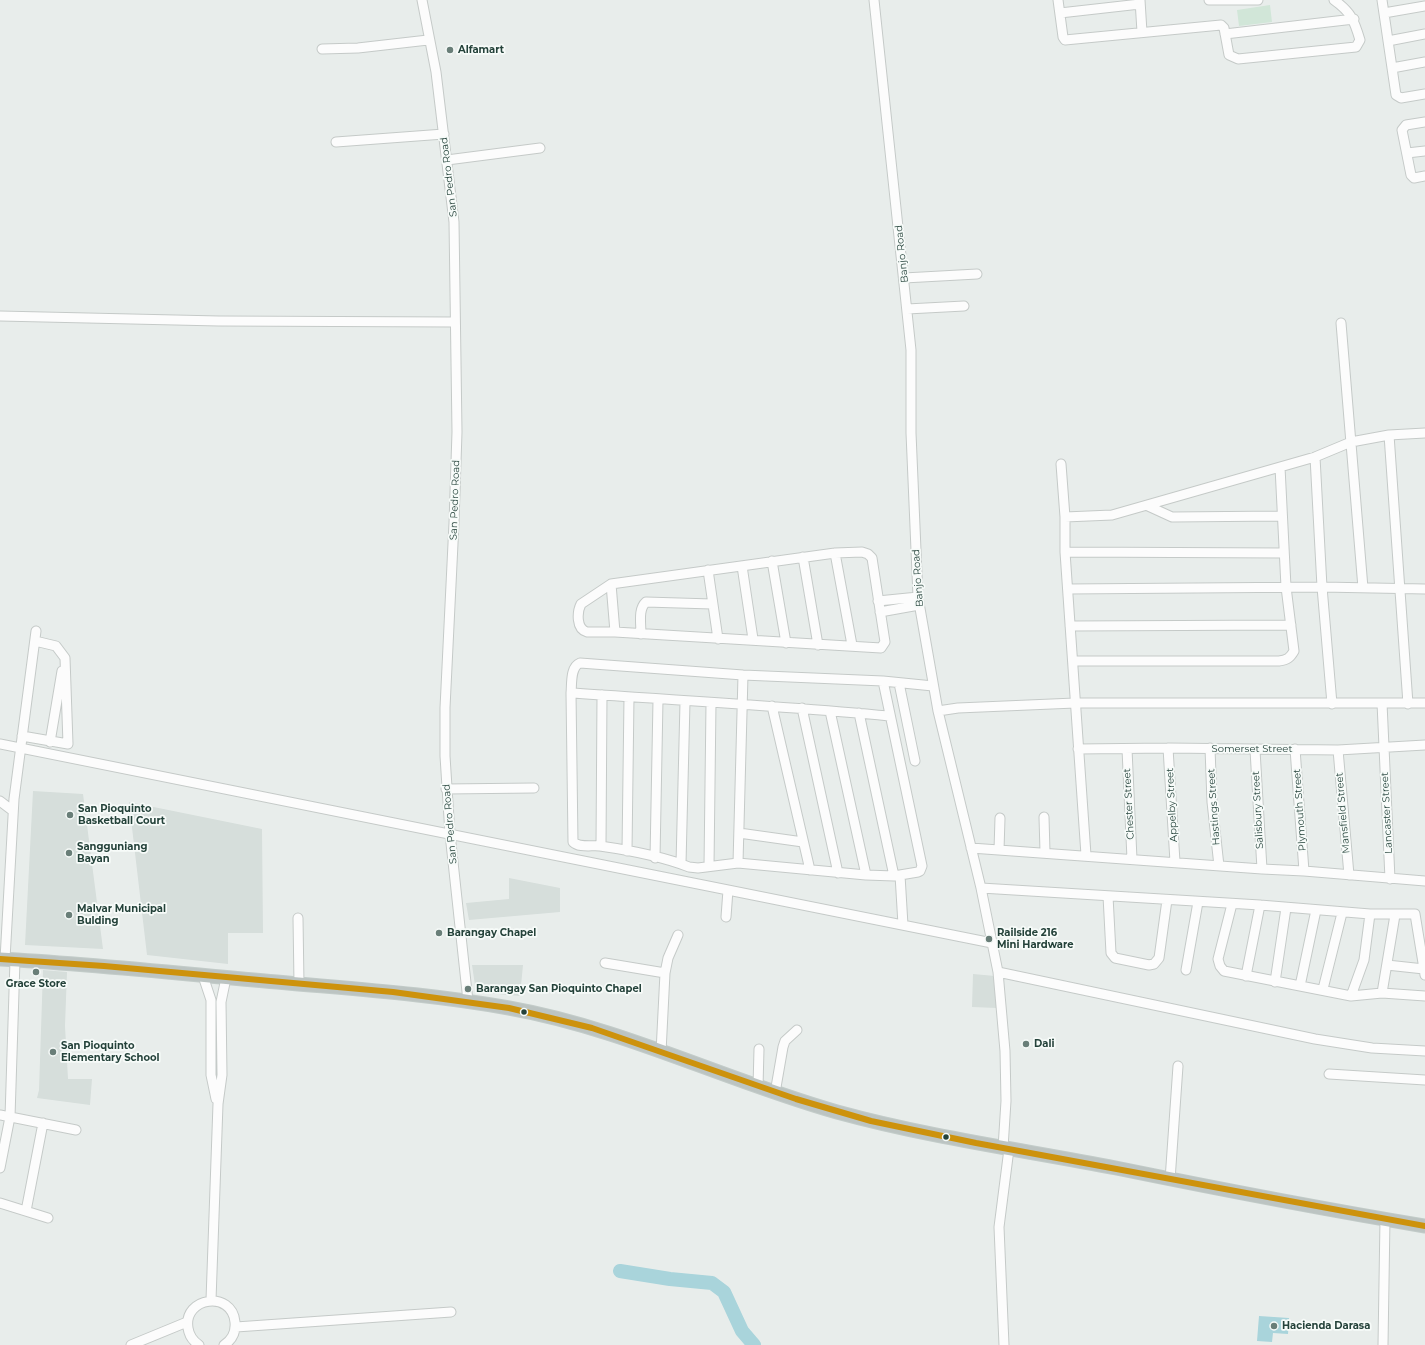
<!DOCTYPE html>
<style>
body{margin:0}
canvas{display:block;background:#e8edeb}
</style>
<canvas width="1425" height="1345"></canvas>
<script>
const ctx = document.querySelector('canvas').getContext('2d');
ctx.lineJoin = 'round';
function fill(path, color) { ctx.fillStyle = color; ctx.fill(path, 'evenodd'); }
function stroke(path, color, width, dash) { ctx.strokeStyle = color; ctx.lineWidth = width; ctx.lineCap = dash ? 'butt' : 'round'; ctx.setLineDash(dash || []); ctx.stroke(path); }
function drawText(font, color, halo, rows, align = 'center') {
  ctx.font = font + ' Montserrat,sans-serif'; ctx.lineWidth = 3.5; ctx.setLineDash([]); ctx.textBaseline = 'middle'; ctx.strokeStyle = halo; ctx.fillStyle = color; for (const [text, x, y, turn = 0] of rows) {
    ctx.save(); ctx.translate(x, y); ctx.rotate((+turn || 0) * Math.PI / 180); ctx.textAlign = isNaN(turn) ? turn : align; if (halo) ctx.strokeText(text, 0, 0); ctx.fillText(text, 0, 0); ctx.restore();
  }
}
fill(new Path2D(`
 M33,791l50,3 20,155 -78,-4z
 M129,802l133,27 1,104h-35v31l-81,-9z
 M509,878l51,10v24l-91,8 -3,-17 43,-4z
 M472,965h51l-3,31 -44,-4z
 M43,970l24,2 -2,54 3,53h24l-2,26 -53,-7 2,-8z
 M973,974l22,2 2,32 -25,-1z`), '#d6dedb');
fill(new Path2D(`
 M1270,5l2,17 -33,4 -2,-16z`), '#d1e6d8');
fill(new Path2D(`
 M1259,1316l30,2 -1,16 -15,-1 -1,9 -15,-1z`), '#a9d4db');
stroke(new Path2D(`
 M620,1271l50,8 42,4 12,9 18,39 12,14`), '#a9d4db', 14);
const minor = new Path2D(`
 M422,0l14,72 18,150 3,210 -3,91 -9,185v48l5,78 18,167
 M874,0l37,350v83l7,164 20,114 43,177 17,84 7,79 1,50 -3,47
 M1058,0l5,37 2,3 156,-15 3,3 5,27 9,4 118,-12 4,-7c-6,-20 -9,-28 -26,-40
 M1140,0l2,32
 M1209,0h49
 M1382,0l14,95 5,3 24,-4
 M1060,13l80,-9
 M1384,13l41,-7
 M1225,34l129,-15
 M1388,41l37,-7
 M322,49l36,-1 70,-8
 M1392,68l33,-6
 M1425,122l-19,3 -4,5 9,45 3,3 11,-2
 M336,142l108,-8
 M1407,153l18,-2
 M447,160l93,-12
 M904,278l73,-4
 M907,309l57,-3
 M0,316l219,5 235,1
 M1341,323l22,265
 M1389,435l19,269
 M1315,457l7,130 10,117
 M1061,464l4,53v35l21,303
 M1148,506l24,11 110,-1
 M1065,517l47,-2 203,-58 36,-15 38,-7 36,-2
 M862,552l6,2 4,4 13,84 -4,6 -266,-16h-28c-11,-3 -10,-20 -6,-28l30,-20 224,-31z
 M1065,552l219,1
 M835,553l17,92
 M803,557l15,88
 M772,561l14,82
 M742,566l11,73
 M708,570l10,69
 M611,584l4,48
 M1068,589l254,-2 103,2
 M878,601l40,-4
 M880,612l39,-7
 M1070,626l221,-1
 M641,634c0,-11 -3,-25 5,-32l66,2
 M1073,661h206c8,-1 11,-3 15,-10l-8,-64 -6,-120
 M883,681l39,185 -2,5 -2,1 -24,4 -28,-1 -128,-12 -40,5 -9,-1c-25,-10 -61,-17 -89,-21 -8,-1 -21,2 -27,-4l-2,-149c1,-9 -1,-26 9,-30l163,12 140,6 50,5
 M899,683l16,78
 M571,693c106,7 212,13 318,23
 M1382,703l8,176
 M772,706l38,164
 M802,708l36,165
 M830,711l36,164
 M938,711l20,-3 117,-5h350
 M859,713l35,163
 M22,736l46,8 -3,-86 -9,-12 -21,-5
 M50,742l12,-71
 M0,744l992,199
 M1168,748l7,114
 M1210,748l2,54 7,64
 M1078,749l90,-1 170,2 87,-5
 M1127,749l5,110
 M1295,749l9,122
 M1255,750l7,119
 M1338,750l11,125
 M446,789l88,-1
 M0,801l13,10
 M1044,817l1,35
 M739,833l64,9
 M601,846l1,-151
 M971,848l291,21 42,2 121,10
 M999,850l1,-32
 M627,851l2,-154
 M655,858l3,-158
 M738,863l5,-188
 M681,864l4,-162
 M709,866l2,-163
 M900,875l3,50
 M981,888l279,17 110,9h45l10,61
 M1108,896l3,57 4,5 34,7 5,-1 5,-6 8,-58
 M1232,904l-14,55 2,7 4,5 127,25 31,-3 43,3
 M726,917l2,-27
 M298,918l1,66
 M5,959l9,-160 22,-168
 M605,963l60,10
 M1387,965l37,4
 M1186,970l12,-68
 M998,972l317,67 57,9 53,3
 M203,976l8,24v75l5,24
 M1246,976l14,-71
 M1275,982l11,-74
 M1300,986l16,-76
 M1323,989l19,-76
 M1382,993l13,-78
 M1351,996l13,-36 6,-46
 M661,1052l4,-79 3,-15 10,-23
 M1329,1074l96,6
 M758,1087l1,-38
 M775,1093l8,-46 2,-6 12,-11
 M0,1115l76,15
 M0,1168l10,-51 5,-157
 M1170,1180l8,-114
 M0,1203l48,15
 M26,1211l17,-88
 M211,1300l7,-196 4,-29 -1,-73 5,-24
 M236,1327l215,-15
 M131,1345l56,-23
 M199,1345c-6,-4 -10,-10 -11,-17 -5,-31 44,-38 47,-6 1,10 -3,18 -11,23
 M1004,1345l-5,-118 10,-78
 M1383,1345l2,-126`);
const highway = new Path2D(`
 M0,959c92,5 185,15 277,23 77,7 156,12 232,26 113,20 218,73 328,104 91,25 186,38 279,56 103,21 206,41 309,58`);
stroke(minor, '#c5cac8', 11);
stroke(highway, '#c3ccc9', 15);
stroke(minor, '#fcfcfc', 9);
stroke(highway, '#bcc4c2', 13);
stroke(new Path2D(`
 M0,959l104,7 289,26 116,16 83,20 204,71 75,22 105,22 449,83`), '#cd920c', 6);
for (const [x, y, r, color] of [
 [450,50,4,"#697e78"],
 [70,815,4,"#697e78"],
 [69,853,4,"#697e78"],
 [69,915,4,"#697e78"],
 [439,933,4,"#697e78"],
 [989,939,4,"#697e78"],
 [36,972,4,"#697e78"],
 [468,989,4,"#697e78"],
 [524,1012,3.5,"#24423a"],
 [1026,1044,4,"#697e78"],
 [53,1052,4,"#697e78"],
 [946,1137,3.5,"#24423a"],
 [1274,1326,4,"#697e78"]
]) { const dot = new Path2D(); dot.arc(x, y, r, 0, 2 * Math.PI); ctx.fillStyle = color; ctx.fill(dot); stroke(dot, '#f7fbf9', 1.5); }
drawText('bold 10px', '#24423a', '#f7fbf9', [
 ["Alfamart",458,50],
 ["San Pioquinto",78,809],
 ["Basketball Court",78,821],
 ["Sangguniang",77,847],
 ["Bayan",77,859],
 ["Malvar Municipal",77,909],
 ["Bulding",77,921],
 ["Barangay Chapel",447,933],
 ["Railside 216",997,933],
 ["Mini Hardware",997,945],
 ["Grace Store",36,984,"center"],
 ["Barangay San Pioquinto Chapel",476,989],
 ["Dali",1034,1044],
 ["San Pioquinto",61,1046],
 ["Elementary School",61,1058],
 ["Hacienda Darasa",1282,1326]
], 'left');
drawText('10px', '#24423a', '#f7fbf9', [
 ["San Pedro Road",449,177,-97],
 ["Banjo Road",902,254,-96],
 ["San Pedro Road",455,500,-88],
 ["Banjo Road",918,578,-94],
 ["Somerset Street",1252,749],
 ["Chester Street",1129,804,-93],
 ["Appelby Street",1172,805,-93],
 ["Hastings Street",1214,807,-94],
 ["Salisbury Street",1258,810,-93],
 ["Plymouth Street",1300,810,-94],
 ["Mansfield Street",1343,813,-95],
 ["Lancaster Street",1387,813,-93],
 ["San Pedro Road",450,824,-95]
]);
</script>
